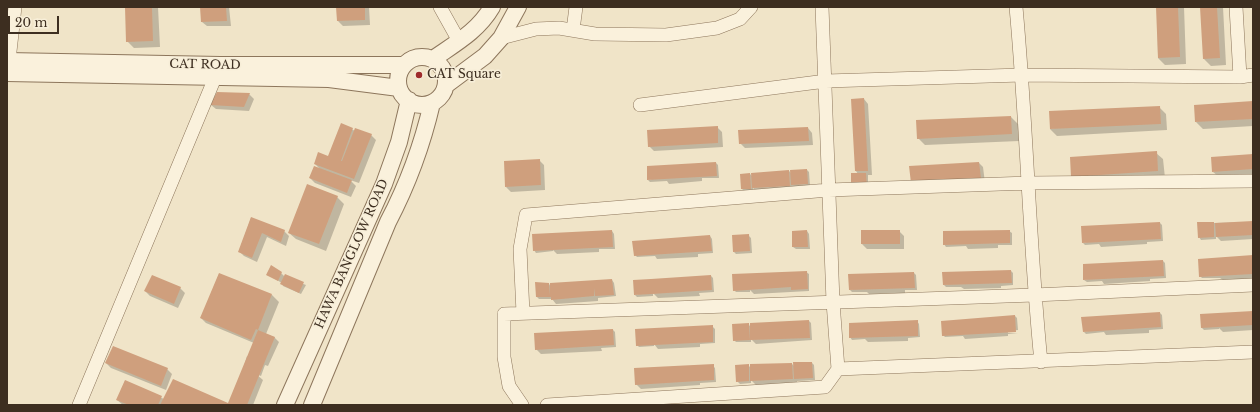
<!DOCTYPE html>
<style>
body{margin:0}
#map{position:relative;width:1260px;height:412px;overflow:hidden;background:#f0e4c8;font-family:"Libre Baskerville",serif}
canvas{display:block}
.frame{position:absolute;inset:0;border:8px solid #3d2e20;pointer-events:none}
.scale{position:absolute;left:8px;top:16px;width:51px;height:18px;box-sizing:border-box;border:2px solid #3d2e20;border-top:0;padding-left:5px;font-size:12px;line-height:14px;white-space:nowrap;color:#3d2e20;-webkit-text-stroke:3px #f7eed8;paint-order:stroke}
</style>
<div id="map">
<canvas width="1260" height="412"></canvas>
<div class="frame"></div>
<div class="scale">20 m</div>
</div>
<script>
const ctx = document.querySelector('canvas').getContext('2d');
ctx.lineJoin = 'round';
function fill(path, color) { ctx.fillStyle = color; ctx.fill(path, 'evenodd'); }
function stroke(path, color, width, dash) { ctx.strokeStyle = color; ctx.lineWidth = width; ctx.lineCap = dash ? 'butt' : 'round'; ctx.setLineDash(dash || []); ctx.stroke(path); }
function drawText(font, color, halo, rows, align = 'center') {
  ctx.font = font + ' "Libre Baskerville",serif'; ctx.lineWidth = 3; ctx.setLineDash([]); ctx.textBaseline = 'middle'; ctx.strokeStyle = halo; ctx.fillStyle = color; for (const [text, x, y, turn = 0] of rows) {
    ctx.save(); ctx.translate(x, y); ctx.rotate((+turn || 0) * Math.PI / 180); ctx.textAlign = isNaN(turn) ? turn : align; if (halo) ctx.strokeText(text, 0, 0); ctx.fillText(text, 0, 0); ctx.restore();
  }
}
fill(new Path2D(`
 M126,7h32l2,40 -26,1 -7,-7z
 M201,7h28l2,19h-24l-5,-4z
 M337,7h32l1,18 -27,1 -5,-5z
 M1157,7h27l2,57 -21,1 -7,-7z
 M1201,7h22l3,58 -15,1 -7,-7z
 M249,94l5,5 -5,12 -33,-2 -5,-4z
 M864,99l4,5 4,71h-4v15l-12,-19 -4,-71z
 M1253,102v24l-50,3 -7,-7z
 M1159,107l7,7 1,16 -110,6 -7,-7z
 M1011,117l7,7 1,17 -94,4 -7,-7 -1,-17z
 M342,124l13,7 16,4 5,5 -17,43 -9,-3 6,6 -5,11 -36,-14 -5,-5 10,-9 -5,-5 14,-7z
 M717,127l5,5 1,15 -69,4 -5,-5z
 M808,128l4,5 1,12 -68,3 -5,-5z
 M1156,153l7,6 2,19 -93,-1z
 M1253,155v19l-35,2 -5,-4z
 M539,160l5,5 1,25 -34,2 -5,-5z
 M716,163l2,2 1,13h-17v3l-33,3 -2,-3 -17,1 -2,-2z
 M979,163l4,4 2,16 -75,-16z
 M807,170l2,2 1,14 -52,7 -5,-5v2l-9,1 -2,-2 8,-15 2,2 37,-5 3,3z
 M337,197l7,7 -18,47 -30,-12 -7,-6z
 M251,218l33,13 5,5 -3,10 -19,-9 -10,25 -13,-6 -5,-5z
 M1253,222v17l-32,2 -5,-5v3l-15,1 -2,-3 14,-14z
 M1160,223l2,2 1,16 -16,1v2l-46,3 -2,-3 -14,1 -2,-2z
 M612,231l2,3 1,15h-16v3l-42,2 -4,-4v1l-17,2 -2,-3z
 M807,231l2,3 1,15h-14l-3,-2z
 M899,231l5,5v13h-37l-5,-5z
 M1009,231l3,2v12h-14v3l-30,1 -2,-3 -20,1 -2,-3z
 M748,235l3,3 1,15 -16,1 -2,-2z
 M710,236l2,3 1,14 -15,1v3l-41,2 -2,-3 -18,1 -2,-2z
 M1253,256v23l-30,1 -3,-2h-18l-2,-2z
 M1163,261l2,2 1,15 -16,1v2l-46,3 -2,-3 -15,1 -3,-2z
 M1011,271l2,2v12l-12,1v2l-37,1 -3,-2h-15l-2,-2z
 M806,272l3,2v17l-55,3 -4,-4v2h-14l-2,-2z
 M281,273l4,4 21,8 -5,9 -18,-8 -1,-3 -14,-8z
 M914,273l2,2 1,15h-12v3l-36,1 -2,-2h-15l-2,-2z
 M219,274l53,21 7,7 -13,32 8,3 5,5 -11,24 -3,-1 -4,11 -5,-2 7,6 -10,25h-21l15,-49 5,2 2,-15 -48,-20 -5,-5z
 M711,276l2,2 1,14 -15,1 1,3 -42,2 -5,-5v3l-16,1 -2,-2z
 M612,280l2,3 2,13 -18,2v3l-42,3 -4,-5h-13l-2,-2 12,-13 2,3z
 M180,288l5,5 -7,15 -28,-12 -5,-5z
 M1253,312v18l-30,2 -4,-4v1l-15,1 -2,-2 -1,-13z
 M1160,313l2,2 1,14 -14,1v3l-43,2 -2,-3 -18,2 -2,-2z
 M1015,316l2,2 1,12 -10,1v2h10l-10,1v2l-43,3 -2,-3 -18,1 -2,-2z
 M809,321l2,2 1,17 -56,4 -5,-5v3h-15l-2,-2 14,-16 3,3z
 M917,321l2,3 1,13 -12,1v3l-40,1 -3,-3 -13,1 -2,-3z
 M712,326l3,3v14l-15,1v3l-42,2 -4,-5v2l-15,1 -2,-2z
 M613,330l2,2 1,15 -15,1 1,3 -61,3 -5,-5z
 M106,363l61,6 5,5 -6,16 -55,-22z
 M812,363l2,2 1,15 -18,1v2l-41,2 -5,-5v3l-11,1 -3,-3 11,-16 3,3 41,-4 2,2z
 M713,366l2,2 1,14 -16,1v2l-59,4 -5,-5z
 M125,381l39,18 66,6h-107l-6,-5z`), '#0003');
fill(new Path2D(`
 M125,7h27l1,34 -27,1z
 M200,7h26l1,14 -26,1z
 M336,7h29v13l-28,1z
 M1156,7h22l2,50 -22,1z
 M1200,7h17l3,51 -17,1z
 M217,92l33,1 -6,14 -34,-2z
 M864,98l4,73h-13l-4,-72z
 M1253,101v18l-58,3 -1,-17z
 M1160,106l1,18 -111,5 -1,-18z
 M1011,116l1,18 -95,5 -1,-19z
 M341,123l12,5 -12,33h1l13,-33 17,6 -18,45 -40,-15 4,-12 10,4z
 M718,126v17l-70,4 -1,-17z
 M808,127l1,14 -70,3 -1,-14z
 M1157,151l1,20 -87,6 -1,-20z
 M1253,154v15l-41,3 -1,-15z
 M540,159l1,26 -36,2 -1,-26z
 M716,162l1,14 -70,4v-14z
 M979,162l2,16 -70,5 -2,-17z
 M314,166l38,14 -5,13 -38,-15z
 M807,169l1,15 -17,1 -1,-15z
 M789,170l1,16 -38,2 -1,-15z
 M750,173l1,16h-10l-1,-15z
 M851,173h15l1,15 -16,1z
 M307,184l31,12 -19,48 -31,-11z
 M251,217l34,13 -4,12 -19,-9 -10,25 -14,-6z
 M1253,221v14l-37,2 -1,-14z
 M1160,222l1,17 -79,4 -1,-17z
 M1197,222h17v15l-16,1z
 M612,230l1,17 -80,4 -1,-17z
 M807,230l1,17h-16v-16z
 M861,230h39v14h-39z
 M1010,230v13l-67,2v-14z
 M749,234l1,17 -17,1 -1,-17z
 M710,235l2,16 -78,5 -2,-15z
 M1253,255v19l-54,3 -1,-18z
 M1163,260l1,16 -81,4v-16z
 M271,265l11,7 -4,9 -12,-6z
 M1011,270l1,13 -69,2 -1,-13z
 M807,271l1,18 -17,1v-3l-58,4 -1,-17z
 M914,272l1,16 -66,2 -1,-16z
 M219,273l53,21 -14,36 -2,-1 -5,11 -51,-22z
 M285,274l19,8 -5,11 -19,-9z
 M152,275l29,12 -7,17 -30,-13z
 M711,275l1,15 -60,4 -1,-15z
 M612,279l2,16 -19,1 -1,-8v8l-43,4v-3h-15l-1,-15 14,1 1,12v-12z
 M651,279l1,15 -18,1 -1,-15z
 M1253,311v14l-52,3 -1,-14z
 M1160,312l1,15 -78,5 -2,-15z
 M1015,315l1,17 -74,4 -1,-15z
 M809,320l1,18 -60,2v-17z
 M918,320v16l-69,2v-15z
 M749,323l1,17 -17,1 -1,-17z
 M713,325v17l-77,4 -1,-17z
 M613,329l1,16 -79,5 -1,-17z
 M258,330l17,7 -28,68h-87l13,-26 55,24z
 M113,346l55,22 -7,18 -56,-23z
 M793,362h19l1,16 -19,1z
 M792,363l1,16 -43,2v-17z
 M714,364v16l-79,5 -1,-17z
 M749,364v17l-13,1 -1,-17z
 M125,380l37,16 -4,9h-29l-13,-5z`), '#cf9f7d');
const minor = new Path2D(`
 M440,7l19,34
 M1016,7c11,118 13,237 25,355
 M1236,7l4,70
 M573,30l3,-23
 M501,38l35,-9 23,-1 36,6 71,1 51,-7 23,-9 11,-12
 M8,69l7,-62
 M640,105l186,-24 196,-6 218,2 13,-2
 M523,313l-3,-64 6,-34 303,-25 200,-7 224,-2
 M838,369l415,-17
 M79,405l140,-337
 M522,405l-13,-19 -5,-29v-43l530,-19 219,-10
 M547,405l278,-18 13,-18 -5,-67 -11,-295`);
const tertiary = new Path2D(`
 M398 81a24 24 0 1 1 48 0a24 24 0 1 1-48 0Z
 M433,59c23,-16 45,-28 59,-52
 M7,61l213,4h184
 M7,73l322,6 70,9
 M446,85l39,-29 16,-18 17,-31
 M285,405l99,-221 15,-42 10,-42
 M312,405l76,-183c21,-40 34,-76 44,-119`);
stroke(minor, '#8d765c', 14);
stroke(tertiary, '#8d765c', 18);
stroke(minor, '#faf1dc', 13);
stroke(tertiary, '#faf1dc', 16);
for (const [x, y, r, color] of [
 [419,75,4,"#9e2a2b"]
]) { const dot = new Path2D(); dot.arc(x, y, r, 0, 2 * Math.PI); ctx.fillStyle = color; ctx.fill(dot); stroke(dot, '#f7eed8', 1.5); }
drawText('12px', '#3d2e20', '#f7eed8', [
 ["CAT ROAD",205,65,1],
 ["HAWA BANGLOW ROAD",352,254,-66]
]);
drawText('12px', '#3d2e20', '#f7eed8', [
 ["CAT Square",427,75]
], 'left');
</script>
